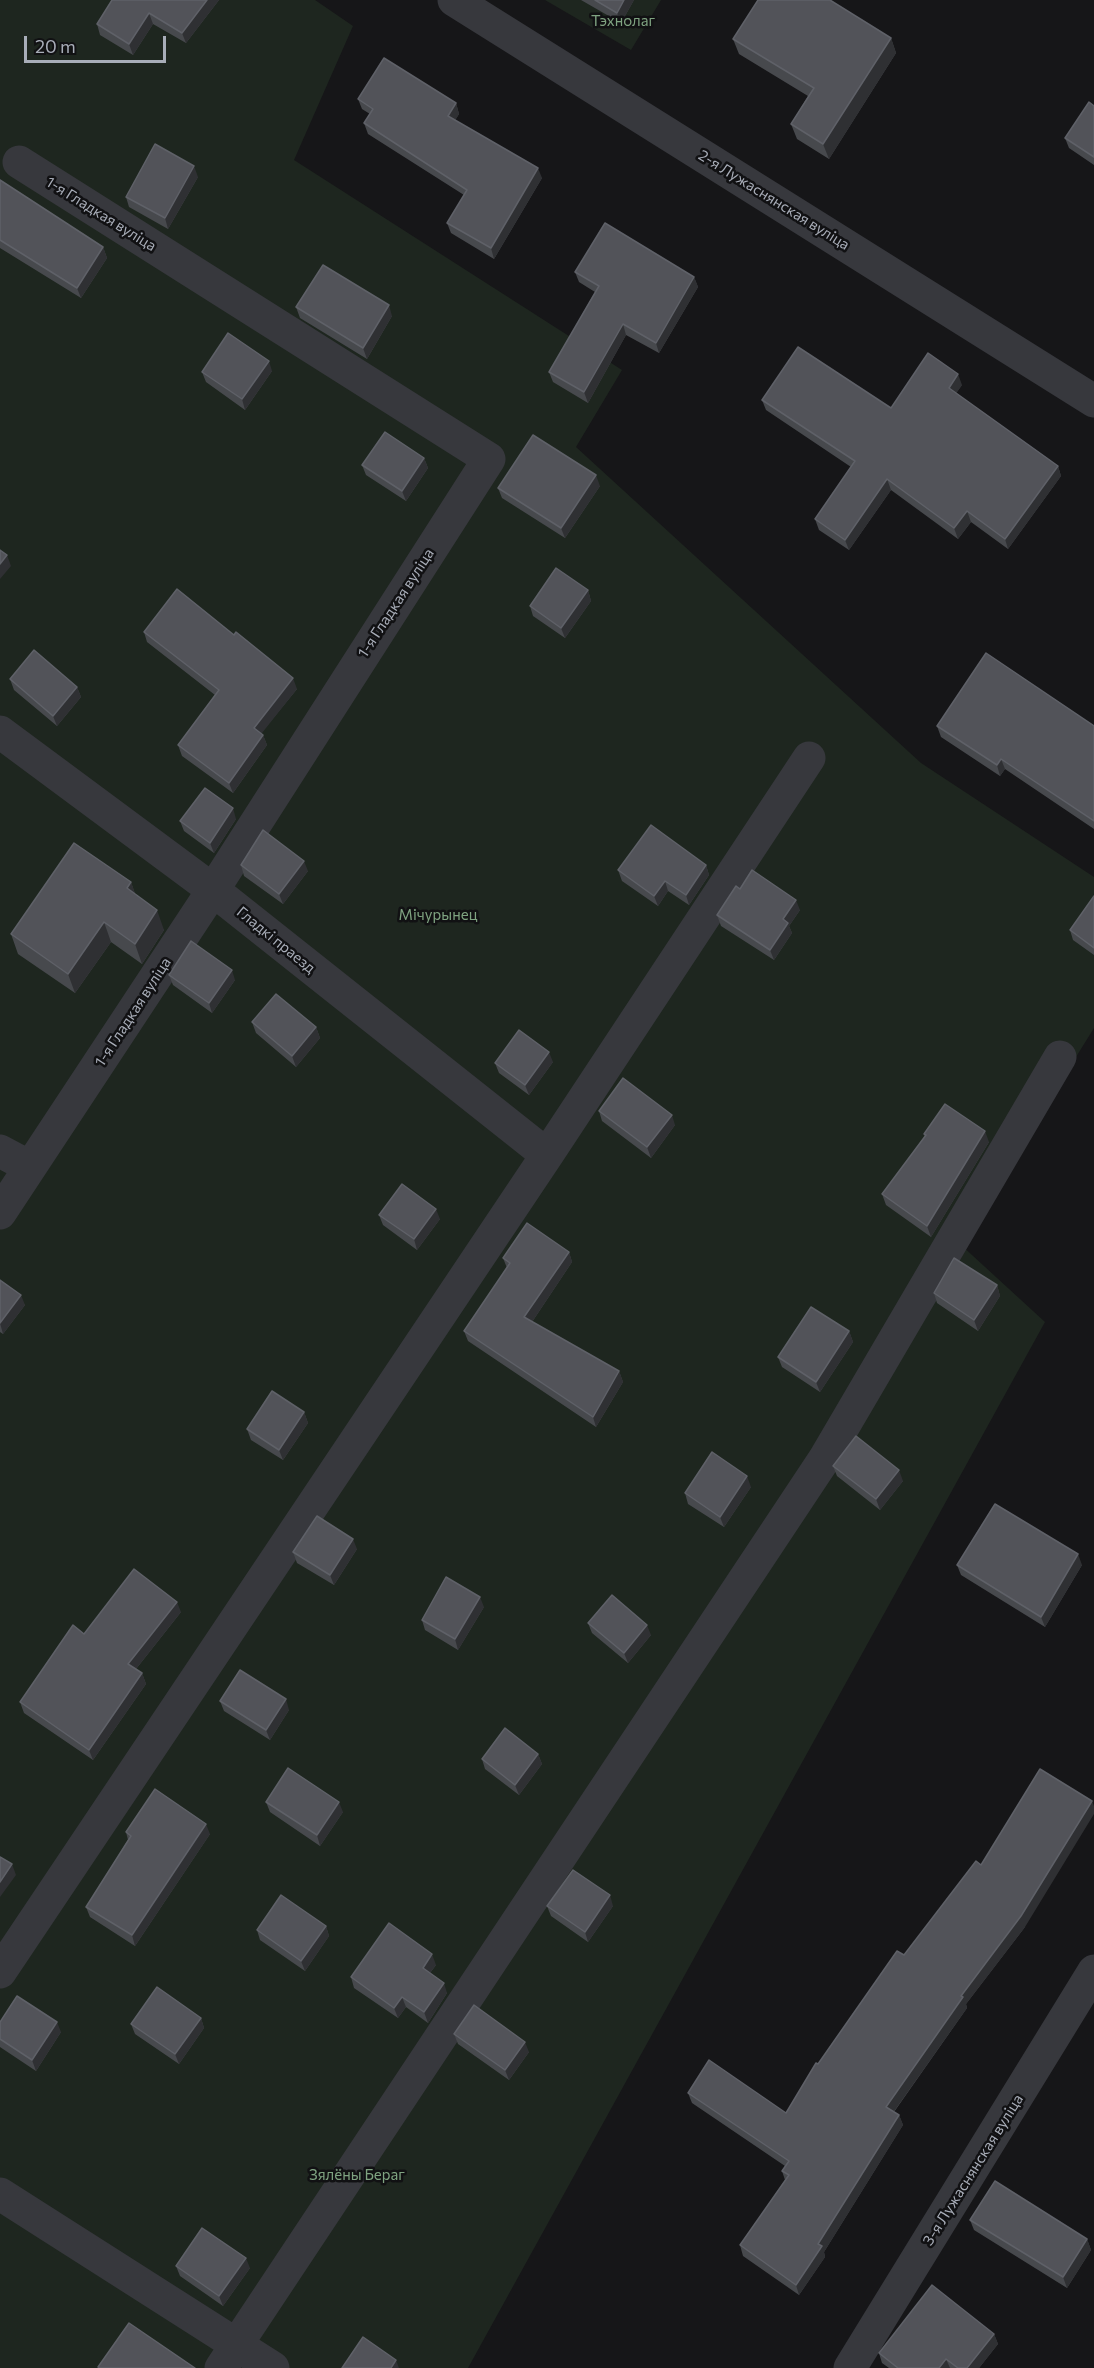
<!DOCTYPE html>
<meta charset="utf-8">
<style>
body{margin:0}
#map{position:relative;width:1094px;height:2368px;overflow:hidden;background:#161618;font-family:Commissioner,sans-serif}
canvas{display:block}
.scale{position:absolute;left:24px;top:36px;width:142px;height:27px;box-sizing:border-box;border:3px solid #a8adb8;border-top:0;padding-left:8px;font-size:18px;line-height:21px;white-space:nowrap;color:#a8adb8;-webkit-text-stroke:4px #111113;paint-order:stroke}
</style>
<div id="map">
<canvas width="1094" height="2368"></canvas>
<div class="scale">20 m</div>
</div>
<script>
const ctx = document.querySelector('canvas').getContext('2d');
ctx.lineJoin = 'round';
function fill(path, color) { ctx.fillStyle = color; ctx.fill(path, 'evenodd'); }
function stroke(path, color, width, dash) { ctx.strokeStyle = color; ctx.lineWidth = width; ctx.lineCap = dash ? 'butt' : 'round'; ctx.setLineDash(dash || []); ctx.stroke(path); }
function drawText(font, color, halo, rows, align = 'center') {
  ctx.font = font + ' Commissioner,sans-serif'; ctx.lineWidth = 5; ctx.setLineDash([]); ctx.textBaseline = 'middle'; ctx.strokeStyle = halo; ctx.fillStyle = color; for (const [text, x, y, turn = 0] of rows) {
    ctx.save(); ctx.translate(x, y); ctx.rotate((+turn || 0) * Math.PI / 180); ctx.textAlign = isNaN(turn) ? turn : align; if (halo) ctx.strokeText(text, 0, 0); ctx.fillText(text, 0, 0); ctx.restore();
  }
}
fill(new Path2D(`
 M0,0h315l38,26 -59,134 328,210 -46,77 345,316 173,114v151l-134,216 85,78 -577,1046h-468z
 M545,0h116l-30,50z`), '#1e261f');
stroke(new Path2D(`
 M454,0l640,401
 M0,732l213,158 334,265
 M0,1151l30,16
 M0,1213l213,-323 276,-431 -470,-297
 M0,1972l547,-817 262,-397
 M0,2194l273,174
 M221,2368l604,-910 235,-401
 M850,2368l244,-397`), '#37383d', 33);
fill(new Path2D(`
 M112,0h107l-33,43 -33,-19 -20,31 -33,-20 -3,-11z
 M581,0h53l-13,23z
 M891,38l5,15 -67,106 -32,-20 -6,-15 17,-28 -69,-42 -6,-15z
 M358,99l98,4 3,11 -4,6 87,58 -48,81 -43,-26 -4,-10 17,-28 -96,-61 -4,-11 6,-9 -8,-5z
 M1094,106v59l-25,-17 -4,-10z
 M198,177l-30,52 -39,-22 -3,-10z
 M0,180l103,67 4,11 -26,40 -81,-50z
 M575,272l119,5 4,10 -39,66 -33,-18 -38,68 -35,-21 -4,-10 46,-80 -16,-10z
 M296,307l96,9 -25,43 -67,-41z
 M272,371l-27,39 -39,-28 -4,-10z
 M962,385l-6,8 102,73 3,10 -53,73 -37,-27 -13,17 -67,-49 -42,60 -30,-20 -4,-11 36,-52 -85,-57 -4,-10 129,8z
 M424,458l4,10 -22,33 -40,-26 -4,-10z
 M600,486l-35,52 -63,-40 -4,-10z
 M588,590l3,11 -26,37 -32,-22 -3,-10z
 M144,632l153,57 -36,44 2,2 4,10 -34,48 -51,-37 -4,-11 37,-50 -68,-53z
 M10,679l67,8 4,10 -24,29 -43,-36z
 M937,726h157v103l-89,-60 -5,7 -59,-39z
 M236,819l-22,34 -30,-22 -4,-10z
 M241,865l67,6 -25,33 -39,-28z
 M706,865l3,10 -20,30 -21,-14 -10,15 -36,-25 -4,-11z
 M131,882l4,12 29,36 -22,34 -31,-22 -36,51 -57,-39 -7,-20z
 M740,889l60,21 -11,16 3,7 -18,27 -53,-34 -4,-11z
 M1094,896v59l-21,-15 -3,-10z
 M169,975l66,5 -23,33 -39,-28z
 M252,1022l64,5 4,11 -24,29 -40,-34z
 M553,1062l-24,33 -30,-22 -4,-10z
 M599,1111l76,14 -24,33 -49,-37z
 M924,1134l65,8 -58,95 -45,-32 -4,-11 43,-57z
 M379,1215l61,4 -23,31 -34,-25z
 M569,1252l3,10 -40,60 87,49 4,11 -27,45 -128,-86 -4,-10 43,-63 -4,-10z
 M0,1280l25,25 -22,29 -3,-2z
 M997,1285l3,11 -22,35 -41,-28 -3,-10z
 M849,1331l4,11 -33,50 -38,-25 -4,-10z
 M304,1412l4,11 -25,37 -32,-20 -4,-11z
 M833,1466l70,15 -23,29 -43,-34z
 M751,1487l-27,40 -36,-23 -3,-11z
 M357,1549l-23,36 -37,-22 -4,-11z
 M957,1565h125l-37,62 -84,-52z
 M484,1607l-26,43 -33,-20 -3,-10z
 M181,1612l-45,57 6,4 4,11 -53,76 -69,-47 -4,-11 64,-68z
 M588,1623l63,12 -23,28 -36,-30z
 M220,1701l69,9 -19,30 -46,-29z
 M538,1754l4,10 -23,31 -34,-26 -3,-10z
 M266,1802l77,10 -23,34 -50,-34z
 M126,1832l84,2 -75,112 -45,-29 -4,-10 42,-67z
 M547,1906h66l-25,36 -37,-26z
 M326,1926l3,10 -24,35 -45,-31 -3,-10z
 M1025,1927l-59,77 1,4 -73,104 5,3 4,10 -79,127 1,5 -26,38 -56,-39 -3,-11 45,-65 -3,-9 3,-5 -93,-63 -4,-10 98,20 32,-49 86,-109z
 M436,1965l-6,8 17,20 -19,30 -22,-16 -8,11 -44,-30 -3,-11z
 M201,2018l3,10 -25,36 -44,-30 -4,-10z
 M0,2022l61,10 -25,39 -36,-24z
 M454,2034l75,18 -20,28 -51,-36z
 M970,2220l117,19 4,11 -24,38 -93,-58z
 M176,2266l74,2 -27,38 -43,-30z
 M994,2334l4,10 -19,24h-90l-7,-5 -3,-10z`), '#47494d');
fill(new Path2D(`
 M207,0h12l-33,43 -4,-10z
 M624,0h10l-13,23 -4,-10z
 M149,13l4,11 -20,31 -4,-11z
 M891,38l5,15 -67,106 -6,-15z
 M456,103l3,11 -7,12 -4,-10z
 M194,166l4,11 -30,52 -3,-11z
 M538,168l4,10 -48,81 -3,-11z
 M103,247l4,11 -26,40 -4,-10z
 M694,277l4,10 -39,66 -3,-10z
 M389,305l3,11 -25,43 -4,-11z
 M623,324l3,11 -38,68 -4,-11z
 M269,361l3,10 -27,39 -3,-11z
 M958,374l4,11 -9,13 -4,-10z
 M424,458l4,10 -22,33 -4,-10z
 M1058,466l3,10 -53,73 -3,-10z
 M596,475l4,11 -35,52 -4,-10z
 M887,479l4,11 -42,60 -4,-10z
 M967,511l4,11 -13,17 -4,-11z
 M7,555l4,11 -11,13v-15z
 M588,590l3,11 -26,37 -4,-10z
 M293,678l4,11 -39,49 -4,-10z
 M77,687l4,10 -24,29 -4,-10z
 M263,735l4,10 -34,48 -4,-10z
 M1001,759l4,10 -5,7 -3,-11z
 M233,808l3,11 -22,34 -4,-10z
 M304,861l4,10 -25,33 -4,-10z
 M706,865l3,10 -20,30 -3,-10z
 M665,881l3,10 -10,15 -4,-10z
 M131,882l7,20 -11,-14z
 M796,900l4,10 -11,16 3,7 -18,27 -4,-10 13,-31z
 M157,910l7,20 -22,34 -7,-20z
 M104,922l7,20 -36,51 -7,-19z
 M232,970l3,10 -23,33 -3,-10z
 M316,1027l4,11 -24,29 -4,-11z
 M549,1052l4,10 -24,33 -4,-10z
 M672,1115l3,10 -24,33 -4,-11z
 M985,1131l4,11 -58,95 -4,-11z
 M436,1209l4,10 -23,31 -3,-11z
 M569,1252l3,10 -44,66 -4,-11z
 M997,1285l3,11 -22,35 -4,-11z
 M21,1295l4,10 -22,29 -3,-11z
 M849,1331l4,11 -33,50 -4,-10z
 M619,1371l4,11 -27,45 -3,-10z
 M304,1412l4,11 -25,37 -4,-10z
 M899,1470l4,11 -23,29 -4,-11z
 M747,1476l4,11 -27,40 -4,-10z
 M353,1539l4,10 -23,36 -4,-10z
 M1078,1554l4,11 -37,62 -4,-10z
 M480,1597l4,10 -26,43 -3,-11z
 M177,1602l4,10 -49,62 -4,-10z
 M647,1625l4,10 -23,28 -4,-10z
 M142,1673l4,11 -53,76 -4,-10z
 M286,1699l3,11 -19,30 -4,-10z
 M538,1754l4,10 -23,31 -4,-10z
 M1092,1801l2,5v8l-69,113 -59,77 1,4 -77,109 -4,-10z
 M339,1802l4,10 -23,34 -3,-11z
 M206,1824l4,10 -75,112 -3,-11z
 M12,1864l4,11 -16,22v-15z
 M610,1895l3,11 -25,36 -3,-10z
 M326,1926l3,10 -24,35 -4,-10z
 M432,1954l4,11 -10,13 -3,-10z
 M444,1983l3,10 -19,30 -4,-11z
 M402,1997l4,10 -8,11 -4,-10z
 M201,2018l3,10 -25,36 -4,-10z
 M57,2022l4,10 -25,39 -4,-11z
 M525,2042l4,10 -20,28 -4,-10z
 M899,2115l4,10 -79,127 1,5 -26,38 -3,-10 22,-41z
 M1087,2239l4,11 -24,38 -4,-11z
 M246,2258l4,10 -27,38 -4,-10z
 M994,2334l4,10 -19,24h-12z
 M946,2359l4,9h-11z
 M396,2360l3,8h-8z`), '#2f3033');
const building = new Path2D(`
 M112,0h95l-25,33 -33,-20 -20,31 -32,-20z
 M595,0h29l-7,13z
 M758,0h72l61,38 -68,106 -32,-20 23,-36 -81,-49z
 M384,58l72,45 -8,13 90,52 -47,80 -44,-25 20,-33 -103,-67 9,-14 -15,-10z
 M1089,102l5,4v51l-29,-19z
 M155,144l39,22 -29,52 -39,-21z
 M0,180l103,67 -26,41 -77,-48z
 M605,223l89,54 -38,66 -33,-19 -39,68 -35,-20 50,-86 -24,-14z
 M323,265l66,40 -26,43 -67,-41z
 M228,333l41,28 -27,38 -40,-27z
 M798,347l93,61 37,-55 30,21 -9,14 109,78 -53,73 -38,-28 -13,17 -67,-49 -42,61 -30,-21 40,-58 -93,-61z
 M385,432l39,26 -22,33 -40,-26z
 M533,435l63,40 -35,53 -63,-40z
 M0,550l7,5 -7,9z
 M556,568l32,22 -27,38 -31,-22z
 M177,589l57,46 2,-3 57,46 -39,50 9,7 -34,48 -51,-38 41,-55 -75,-58z
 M34,650l43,37 -24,29 -43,-37z
 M986,653l108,73v95l-93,-62 -4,6 -60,-39z
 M205,788l28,20 -23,35 -30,-22z
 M651,825l55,40 -20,30 -21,-14 -11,15 -36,-26z
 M263,830l41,31 -25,33 -38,-29z
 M74,843l57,39 -4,6 30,22 -22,34 -31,-22 -36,52 -57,-40z
 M752,870l44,30 -13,19 5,4 -18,27 -53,-35 19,-29 4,3z
 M1094,896v52l-24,-18z
 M191,941l41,29 -23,33 -40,-28z
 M276,994l40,33 -24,29 -40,-34z
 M519,1030l30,22 -24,33 -30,-22z
 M623,1078l49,37 -25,32 -48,-36z
 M945,1104l40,27 -58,95 -45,-32 44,-59 -2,-1z
 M402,1184l34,25 -22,30 -35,-24z
 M527,1223l42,29 -45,65 95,54 -26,46 -129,-86 46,-68 -7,-5z
 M954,1258l43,27 -23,35 -40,-27z
 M0,1280l21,15 -21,28z
 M811,1307l38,24 -33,51 -38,-25z
 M272,1391l32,21 -25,38 -32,-21z
 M856,1436l43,34 -23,29 -43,-33z
 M712,1452l35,24 -27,41 -35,-24z
 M995,1504l83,50 -37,63 -84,-52z
 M317,1516l36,23 -23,36 -37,-23z
 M134,1569l43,33 -49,62 14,9 -53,77 -69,-48 53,-77 11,9z
 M446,1577l34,20 -25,42 -33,-19z
 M612,1595l35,30 -23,28 -36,-30z
 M240,1670l46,29 -20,31 -46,-29z
 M505,1728l33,26 -23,31 -33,-26z
 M288,1768l51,34 -22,33 -51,-33z
 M1040,1769l52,32 -71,115 -60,80 2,1 -77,110 13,8 -81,129 4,2 -26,39 -56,-40 49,-70 -7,-4 7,-10 -101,-68 21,-33 77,53 30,-50 2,1 79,-113 7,4 72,-94 5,4z
 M155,1789l51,35 -74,111 -46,-28 45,-71 -5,-4z
 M0,1857l12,7 -12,18z
 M573,1870l37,25 -25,37 -38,-26z
 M281,1895l45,31 -25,35 -44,-31z
 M389,1923l43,31 -9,14 21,15 -20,29 -22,-15 -8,11 -43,-31z
 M157,1987l44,31 -26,36 -44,-30z
 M17,1996l40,26 -25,38 -32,-21v-17z
 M474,2005l51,37 -20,28 -51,-36z
 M995,2181l92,58 -24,38 -93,-57z
 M202,2228l44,30 -27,38 -43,-30z
 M932,2285l62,49 -27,34h-9l-12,-9 -7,9h-41l-19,-15z
 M129,2323l66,45h-96l-1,-1z
 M363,2337l33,23 -5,8h-49z`);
fill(building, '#525359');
stroke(building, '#5f6168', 1.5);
drawText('15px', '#7fa381', '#111113', [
 ["Тэхнолаг",623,21],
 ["Мічурынец",438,915],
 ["Зялёны Бераг",357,2175]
]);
drawText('15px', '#a8adb8', '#111113', [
 ["2-я Лужаснянская вуліца",774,200,32],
 ["1-я Гладкая вуліца",101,214,32],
 ["1-я Гладкая вуліца",396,603,-57],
 ["Гладкі праезд",276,940,39],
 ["1-я Гладкая вуліца",133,1012,-57],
 ["3-я Лужаснянская вуліца",973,2170,-58]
]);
</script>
